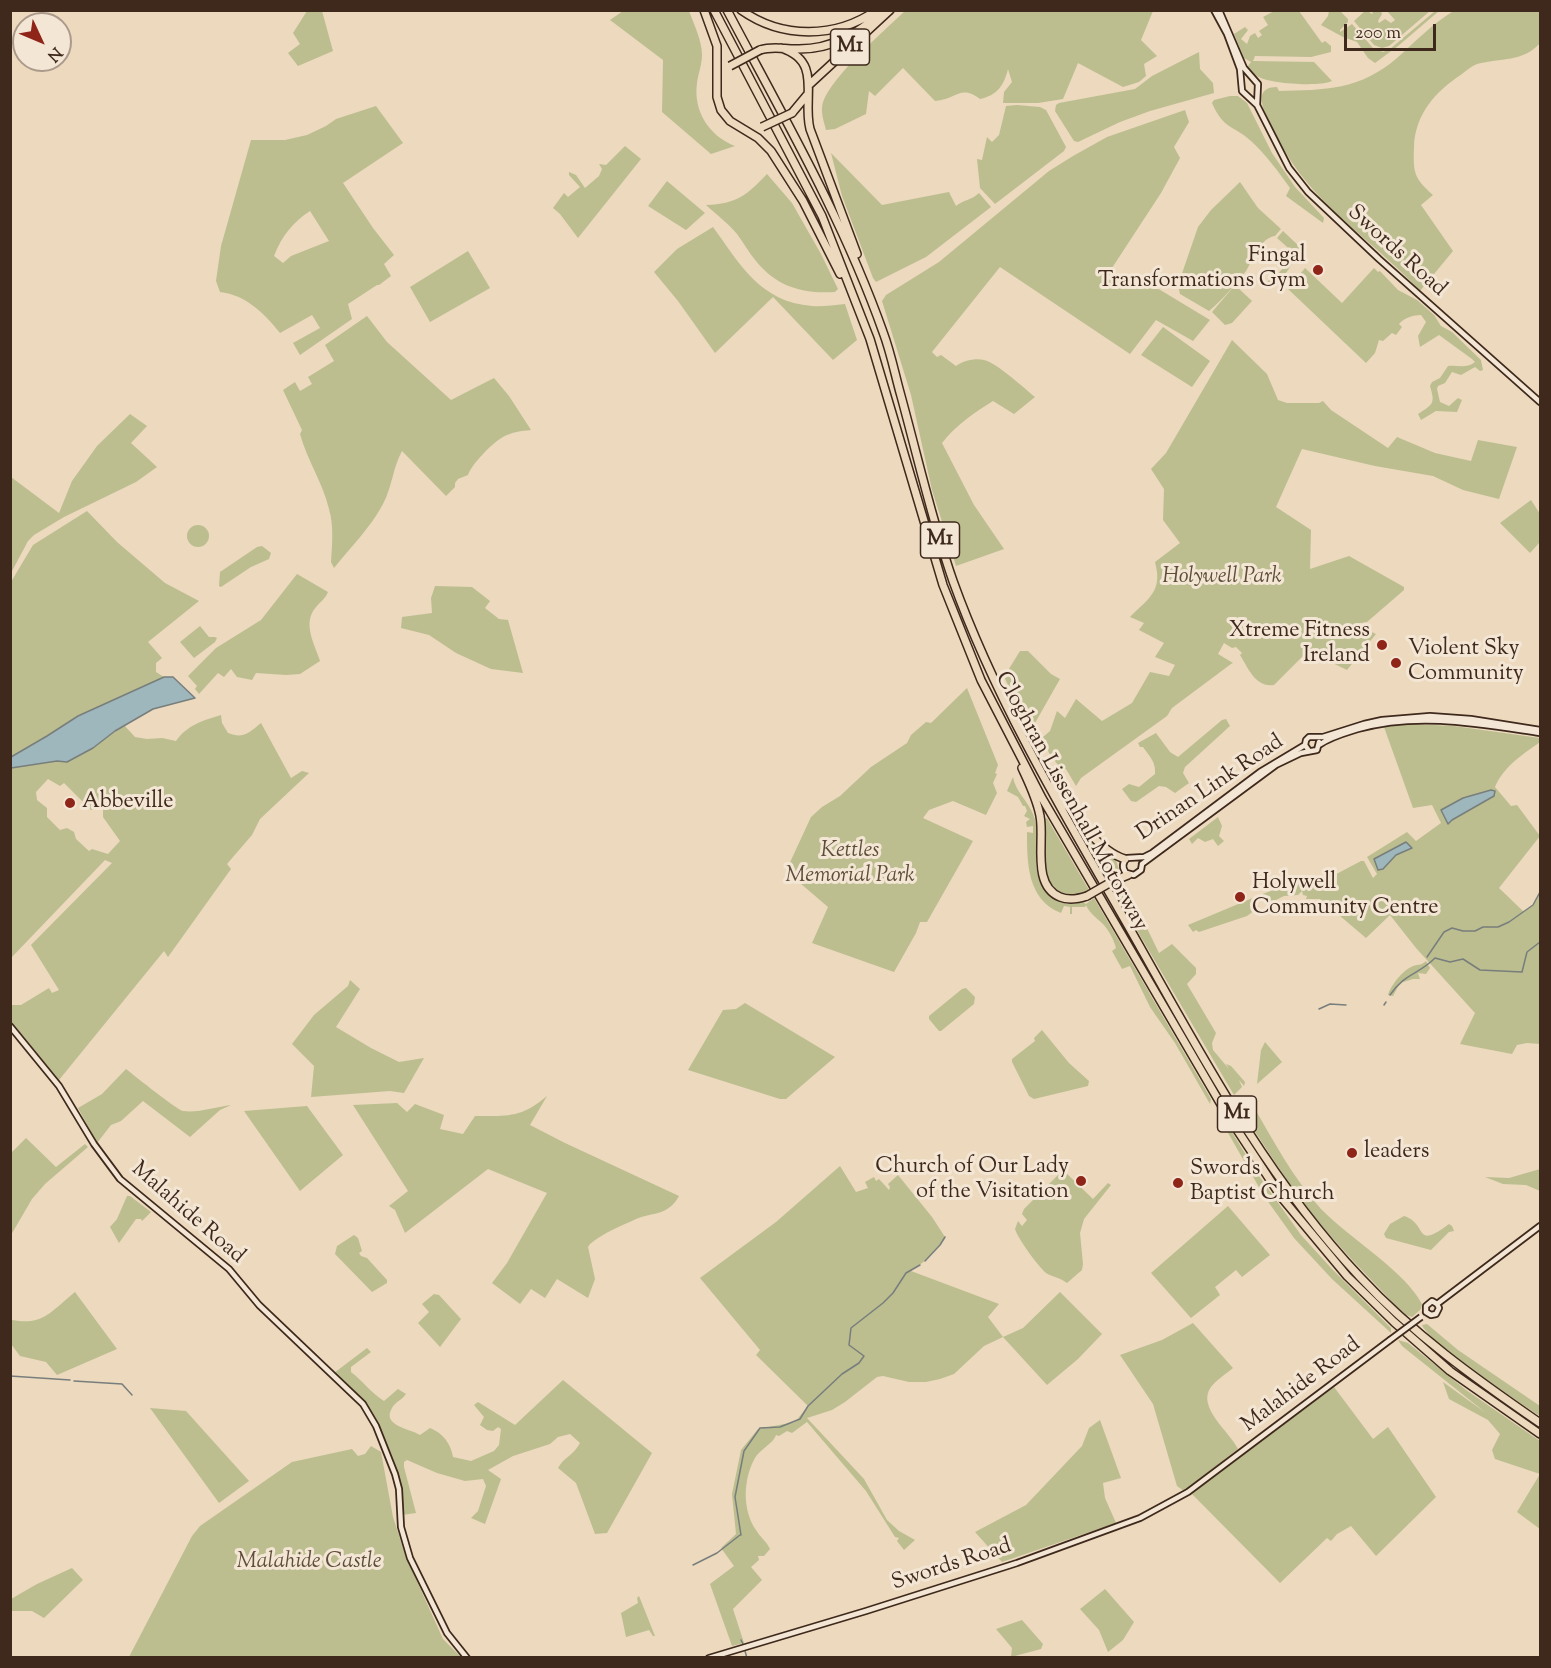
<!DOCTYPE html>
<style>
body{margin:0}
#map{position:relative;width:1551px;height:1668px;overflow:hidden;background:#ecd9be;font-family:"Sorts Mill Goudy",serif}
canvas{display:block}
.frame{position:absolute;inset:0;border:12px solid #3f291c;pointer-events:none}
.north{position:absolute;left:12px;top:12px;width:60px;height:60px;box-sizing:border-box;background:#f3e6d5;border:2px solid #ab9a8b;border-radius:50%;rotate:134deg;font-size:16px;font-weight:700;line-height:24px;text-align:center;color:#3f291c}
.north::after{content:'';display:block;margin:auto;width:21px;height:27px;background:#8f2418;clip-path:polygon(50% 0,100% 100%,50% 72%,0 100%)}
.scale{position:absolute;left:1344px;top:24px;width:92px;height:27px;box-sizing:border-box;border:3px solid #3f291c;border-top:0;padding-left:8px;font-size:18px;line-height:21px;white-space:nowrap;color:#3f291c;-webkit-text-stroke:4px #f3e6d5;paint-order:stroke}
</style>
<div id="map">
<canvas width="1551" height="1668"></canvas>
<div class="frame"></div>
<div class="north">N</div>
<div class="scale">200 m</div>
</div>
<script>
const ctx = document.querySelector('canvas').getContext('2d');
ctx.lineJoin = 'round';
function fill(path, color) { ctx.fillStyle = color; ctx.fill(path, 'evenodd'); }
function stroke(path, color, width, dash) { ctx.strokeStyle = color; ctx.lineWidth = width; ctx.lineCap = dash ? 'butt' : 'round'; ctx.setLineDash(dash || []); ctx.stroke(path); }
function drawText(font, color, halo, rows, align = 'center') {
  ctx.font = font + ' "Sorts Mill Goudy",serif'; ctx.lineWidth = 6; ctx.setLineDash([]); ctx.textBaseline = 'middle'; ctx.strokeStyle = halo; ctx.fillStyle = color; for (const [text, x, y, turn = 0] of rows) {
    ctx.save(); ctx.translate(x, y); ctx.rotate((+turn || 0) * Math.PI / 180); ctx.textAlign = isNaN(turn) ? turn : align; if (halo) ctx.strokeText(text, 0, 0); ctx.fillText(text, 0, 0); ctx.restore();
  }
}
fill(new Path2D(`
 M1276,10l23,1 23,32 3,-2 6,5v6l-20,5 -56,-1 -2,5 61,1 18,19c-13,6 -63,3 -75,-5 -4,-2 -7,-7 -9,-10l3,-4 -7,-4 -10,-24 11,-7 3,3 -7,9 6,5 3,-8 5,-3 3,5 4,-3 -3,-4 9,-6 -5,-8z
 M1366,10l6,4 1,-1 -2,-2h10l1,3 -4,7 1,2 6,-4 6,4 4,-3 -8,-9h43l-41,35 -7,2 -8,-3 -20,-24z
 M1455,10l85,1v32c-16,19 -40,15 -63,21 -5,2 -10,6 -15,10 -26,17 -47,40 -48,73 -1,26 0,31 19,48l-12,10 32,46 -33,40c-40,-44 -93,-77 -127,-127 -11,-16 -19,-34 -28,-52 -6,-14 -5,-25 12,-25l2,4c46,-1 81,-1 118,-33 19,-17 35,-34 58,-48z
 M307,11h15l11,40 -35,15 -10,-13 12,-9 -7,-11z
 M623,11h66c5,13 13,30 13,44 0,10 -4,19 -5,28 -4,28 12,53 38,63l-24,8 -49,-42 1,-52 -53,-40z
 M905,11h248l-12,29 16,16 -13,8 2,12 -7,6 -16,5 -45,-24 -15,36 -25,4h-35l1,-11 8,-10 -4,-13c-4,16 -10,26 -28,30 -20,-15 -24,1 -45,2l-32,-33 -28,28 -6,-5 -3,23 -31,15 -9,1c-2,-8 -6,-19 -3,-28 9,-26 61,-71 82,-91z
 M1329,11h11l8,8v3l-8,8v2l12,-8 21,24 10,4 7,-3 45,-38h4l-41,35 -23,17 -7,-5 -11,-16 -14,-5 -22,-12 7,-9z
 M1199,52l1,17 13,14 1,10 -64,18 -30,11 -42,20 -4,-1 -19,-30 1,-6 3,-2 76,-14 17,-13z
 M1230,96h8l9,7 25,50 23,34 29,31 -1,5 -37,-27 4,-8c-12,-17 -24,-33 -39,-47 -19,-17 -27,-11 -39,-38l2,-3z
 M1017,105l23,2 6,3 20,37 -2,4 -69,53 -15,-16 -3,-29 5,1 5,-23 5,5 7,-7 7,-29z
 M376,106l27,37 -60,40 30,45 21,27 -10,9 7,12 -12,9h-2l-29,19 4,15 -52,36 -7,-12 27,-15 -8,-13 -32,18c-16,-20 -34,-38 -60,-41l-4,-11 5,-35 30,-106h34l22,-5 19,-9 10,-7zM310,211l19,30 -38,15 -8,7 -9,-7c7,-19 19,-34 36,-45z
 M1185,110l4,12 -15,25 6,11 -19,35 -51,78 42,14 58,35 -17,21 -37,-21 -26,34 -130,-87 -68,85 5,5 4,-2 15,11c7,-5 19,-8 28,-6 13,3 40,28 51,37l-21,17 -21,-13c-19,12 -37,24 -51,42l32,62 30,44 -48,17 -24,-76 -21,-95 -29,-94 4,-6 53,-33 110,-91 24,-15 34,-19z
 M625,146l16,13 -63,79 -18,-24 -7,-6 11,-15 4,4 12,-10 -11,-12v-3l7,3 9,13 14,-12 3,-7 -3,-5 7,1z
 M831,153l51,52 67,-13 7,14c7,-6 16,-6 23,-13l12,14 -65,50 -50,25 -3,-4 -31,-82z
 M767,174l25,29 29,51 17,35 -3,3c-32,2 -58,-5 -79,-31 -7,-8 -12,-18 -19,-27 -9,-11 -20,-19 -31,-29 31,-1 41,-10 61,-31z
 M667,181l38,32 -19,17 -38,-24z
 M1240,182l18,26 23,21 -6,7c-15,2 -22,24 -29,35 -10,13 -24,29 -37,40l-29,-17 -2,-9 20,-58 13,-17z
 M713,227c27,37 47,75 99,79 10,1 22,-1 33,-2l12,36 -24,20 -60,-63 -58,56 -37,-52 -24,-29 23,-23z
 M1283,231l19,18 -18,27 -15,12 -3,-4 3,-4 2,2 24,-28 -18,-16z
 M468,251l22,37 -60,34 -20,-35z
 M1305,268l37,35 32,-35 4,4 2,-1 18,19 19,10 17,15 7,11 11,6 29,28 2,10 -3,1 -5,-4 -14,8 -9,-3 -7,11 -7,3 -1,3 3,13 9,4 9,-8 4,2 -5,12 -21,-1 -15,9 -3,-6c16,-10 17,-11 12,-28l2,-4 8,-4 8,-12c10,-1 18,3 27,-4l-3,-3 -33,-24 -19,12 -2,-11 8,-14 -5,-7c-8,0 -17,3 -22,9l3,3 -6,8 -4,-2 -9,8 -4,-1 -4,13 -9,10 -78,-74z
 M1235,285l17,16 -20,22 -7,2 -13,-13z
 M367,316l20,26 64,58 43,-22 15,18 22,34c-10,1 -19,2 -28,7 -10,5 -32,28 -35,38l-10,4 -3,4v4l-9,9 -44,-45c-9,16 -10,36 -19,53 -12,23 -33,44 -49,64l-3,-6c1,-17 3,-36 -2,-53 -6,-26 -22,-49 -29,-75l2,-4 -19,-40 12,-8 5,9 12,-7 -4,-7 26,-16 -9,-16z
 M1163,327l47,34 -18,26 -51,-32z
 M1232,340l35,34 11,26 9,3h32l4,-2 8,9 57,38 9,-11 38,16 36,8 7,-21 39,7 -18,52 -36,-9 -30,-14 -58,-10 -73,-17 -26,58 35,23 -1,39 39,-13 55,31v3l-37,32 -7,1 -4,6 3,3 4,-4 13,6 -29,36 -39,-19 -34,34c-18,3 -26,-17 -34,-30l2,-2 -6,-6 -4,1 -8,-5 -6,11 15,9 -2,1 -59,44 -5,8 -86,62 -5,8 -10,-17h-5l-12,-16 -6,-16 7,-6 7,-20 8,7 11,-19 26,22 30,-18 18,-31 19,4 6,-11 -20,-8 9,-14 -25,-13 5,-7 -14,-6c19,-19 33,-26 25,-55l25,-19 -17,-23 1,-31 -13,-20 15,-16z
 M130,414l17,12 -16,17 26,24 -21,15 -72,35 -30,18 -6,6 -17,32v-96l48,36 13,-32 25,-35z
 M1531,500l9,14v28l-10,11 -30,-30z
 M87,511l30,31 48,41 34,18 -51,41 14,16 -6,5v9l8,5 -86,39 -67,43v-177l22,-37z
 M187 536a11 11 0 1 1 22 0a11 11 0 1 1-22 0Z
 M262,546l9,7 -2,6 -18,8 -30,20 -2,-1 1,-14 37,-25z
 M297,574l31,18c-3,7 -7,9 -12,15 -14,16 -2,36 4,54l-20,13 -14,1 -30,-2 -4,7 -15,-3 -6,-8 -7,8 -6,-4 -19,21 -4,-5 2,-3 -9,-10 28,-28 45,-28z
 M435,586l37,1 18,14 -5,7 14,11 9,1 15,53 -32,-4 -35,-16 -27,-18 -28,-7 1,-11 30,-4 -1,-15z
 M200,626l9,11h6l2,1 -2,4 -21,16 -14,-16z
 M1020,651h8l23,23 9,5 -29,51 -27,-53z
 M967,688l31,77 -3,8 2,1 -4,9 4,10 -11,22 -33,-14 -24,9 -6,8 50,23 -46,81h-7l-4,11 -22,39 -82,-29 16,-36 -42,-36 25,-54 11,-10 18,-11 31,-29 36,-24 4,-8 15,-13 5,1z
 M221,715l1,8 6,10c15,6 21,0 33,-10l30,55 11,-7 7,2 -49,46 -8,16 -25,29 4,5 -63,88 -4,-6 -105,129 -48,-59v-16h10l28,-17 3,5 7,-3 -28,-45 81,-82 -7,-3 -94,98v-190l46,-7 10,1 26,-14 31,-23 11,12 12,2 15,-1 14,3c11,-16 28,-21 45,-26zM48,779l12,7 4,-3 27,27 12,-1v8l17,24 -12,13 -16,-5 -3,2 -13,-12 -2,-7 -7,-4 -7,2 -13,-13v-9l-10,-8 -1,-8z
 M1226,719l4,7 -45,41 -2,6 6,10 -14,10 -9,-6 -7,-1 -23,16 -5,-1 -9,-12 7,-5 10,3 16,-13c1,-12 -5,-17 -12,-27h-3l-2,-4 18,-10 14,19 8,5 44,-37z
 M1411,724l43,2 86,12v4c-18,13 -36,24 -45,45l16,19 6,-1 23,31 -41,52 25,24 9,-7 7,-13v152l-13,-1 -10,2 -5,9 -52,-10 15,-31 -59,-65 -26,-33 -24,23 -46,-39h-14l1,-3 -4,-1 -1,-4 -4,4 -14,1 -14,7 -10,-8 51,-19 9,5 5,-1 36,-19h3l9,17 4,-4 -10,-17 40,-25 9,9 25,-18 -9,-18 -19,3 -29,-81z
 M1013,777c2,14 15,24 20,37 11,25 -9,62 19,83 9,8 20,8 31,5l3,2 8,-6 117,201 -1,5 -35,-61 -25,-36 -20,-41 -8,3 -10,-18 4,-3c-2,-8 -7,-17 -12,-23 -7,-7 -14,-11 -18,-20l-1,2h-13v7h-2v-7l-6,-1 -3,7c-34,-13 -34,-51 -34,-81l6,1v-7l-6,1 -1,-5 4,-3 -6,-3 3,-5 -2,-5h-2l-5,-9 -11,-6z
 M1218,817l4,9 -3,10 5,5 -6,5 -5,-7 -8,3 -7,-4 -6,6 -3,-5z
 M1047,818l5,9 37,63c-52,25 -44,-40 -45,-71z
 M1078,827l38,33 3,10 -4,6 -7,5z
 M1112,888l16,1 31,64 13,-9 24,24v6l-9,10 29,49 -4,10 1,7 16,19 -3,-5 5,2 14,16 -1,4 -5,-6 3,7 -8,8z
 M1255,897l4,10 -12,9 -48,16 -3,-2 -3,2 -5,-7z
 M1426,961l4,7 -4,6 -8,-1 2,6h-7l-13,4 -7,13 -5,-1c3,-10 15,-25 25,-29 6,-2 8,0 13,-5z
 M350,980l10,9 -24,38 35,21 28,14 25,-4 -20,35 -14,-2 -79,6 3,-31 -22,-22 22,-29 34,-29z
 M966,988l9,9 -1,7 -33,27h-2l-10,-12v-3l33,-27z
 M745,1003l90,54 -49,42h-6l-92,-29 35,-60 13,-1z
 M1042,1030l27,33 20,18 -1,5 -54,13 -5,-3 -17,-34v-3l23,-18 -1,-3z
 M1265,1042l17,20 -25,22 4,-34z
 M126,1069c9,7 51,41 57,42 15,2 33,-4 48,-6l-11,5 -30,27 -47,-36 -22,20 -10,4 -14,18 -19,-35 24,-14z
 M547,1096l-17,29 35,18 114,53c-11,20 -26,16 -43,23 -15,7 -33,14 -46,25l-2,3 7,32 -7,19 -31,-19 -12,19 -14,-9 -11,15 -28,-21 15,-20 40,-70 -59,-24 -83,64 -10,-23 -6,-4 19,-15 -55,-86 44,-2 10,9 8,-8 29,11 -4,14 23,5 12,-18c33,0 46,2 72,-20z
 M1247,1102l5,2c21,36 41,74 69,105 27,28 85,63 101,95l-1,5 -9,8 -6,-2 -7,-6c-31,-33 -64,-65 -93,-103 -24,-32 -46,-66 -67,-100z
 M307,1106l36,49 -43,36 -56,-80z
 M1220,1113l39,63 42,59 31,34 59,59v5l-59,-54 -38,-41 -30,-42 -45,-79z
 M26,1138l30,29 29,-23 3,3 -43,37 -13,15 -21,36v-84l1,1z
 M840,1166l16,26 12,-4 -3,-6 9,-5 2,4 3,-2 10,11 1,-3 -2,-3 10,-9 34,42 13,20c-9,14 -21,26 -34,34l88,33 -11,13 15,20 20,-9 37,-36 42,42 -24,25 -31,26 -44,-48 -19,9 -30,28 -14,5 -14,3h-17l-26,-6 -6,1 -32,25 -13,8 -25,8 57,61 23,41 12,11 16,9 -11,10 -7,-9 2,-3 -4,-1 -29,-46 -59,-69 -15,11 -5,-2 -8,5 -3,-1c-3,9 -16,14 -21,23 -12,21 -13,52 1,72 4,7 11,12 14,19l-6,7h-6l1,4 -8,7 11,13 -29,29 11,34 -12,3 -22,-62 24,-18 -13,-18 15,-14 -4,-40 9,-44 17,-21 37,-7 13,-16 -52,-51 4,-5 -60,-72 76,-56z
 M1540,1169v22l-14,-6 -23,-1 -18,-7 24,1z
 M1063,1170l30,29 15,-16 3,2 -27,34 -4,14 3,31 -1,6 -15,13c-8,-6 -17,-7 -21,-10 -8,-7 -28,-34 -31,-44l3,-8 4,5 5,-6 -5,-6 2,-5z
 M127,1196h3l21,16 -9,9 -1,-2h-5l-17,24 -9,-16 7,-8z
 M1228,1206l42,49 -28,22 -6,-7 -21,17 5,8 -29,23 -40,-45z
 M1404,1216c25,8 9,35 45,8l3,2 2,5 -5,1 -18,18 -45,-12 -2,-4 6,-10z
 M354,1235l4,3 4,13 -3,2 2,3 6,2 20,22v3l-15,9 -37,-38 2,-8z
 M75,1292l42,57 -60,26 -11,-13 -26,-6 -9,-12 1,-24c32,6 39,-9 63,-28z
 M434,1294l5,1 22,24 -21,28 -22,-24 11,-11 -7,-8z
 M1193,1323l40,45c-7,6 -17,12 -22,19 -15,20 19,45 27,62l-54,42 -7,-5 -24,-82 -33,-49 42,-15z
 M1427,1324l31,26 82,56v10c-22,-14 -110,-72 -118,-91z
 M1398,1340l10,3 58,47 74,51v33l-45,-15 -3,-9 8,-16 -12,-14 -39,-21 -6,-17 43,31 -84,-67z
 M367,1348l4,4 -20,15v5c12,9 20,21 33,29l14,-12 8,5c-4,6 -11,8 -14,14 -11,18 19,21 28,27l10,-7c13,5 21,16 23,29l18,4 23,-10 5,-6 2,-16 -3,-2 -5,4 -6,-1 -7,-5 4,-8 -10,-12 4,-3 37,23 48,-45 89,73 -45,80 -12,1 -19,-51 -18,-15c7,-12 15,-12 22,-25l-10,-9 -12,3 -8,7 -37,12 -25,14 13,9 -16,45 -14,-6 7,-7 8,-25 -3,-7 -18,2 -28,-8 -30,-13 -3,2v5l12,46 -14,2 -1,-19 -22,-71 -14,-23 -31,-29z
 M1334,1387l39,52 15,-12 48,70 -60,59 -25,-30 -14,8 -6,7 -4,-3 -47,45 -89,-90z
 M150,1408l36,3 63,70 -30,22z
 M1100,1420l21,58 -18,5 2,15 11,25 -114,39 -27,-30 51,-27 56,-59 7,-18z
 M371,1446l10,6 12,65 13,40 37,82 18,18h-332l63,-121 8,-10 92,-64 60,-13 6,7 7,-2z
 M1540,1474v55l-23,-17z
 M72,1568l11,12 -39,38 -12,-7h-21v-12l26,-15z
 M1105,1589l29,33 -11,18 -15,12 -9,-22 -19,-21z
 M639,1596l16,40h-2l-4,-6 -23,7 -5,-24 17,-10 -1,-5z
 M1022,1620l21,24 -2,5 -30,8 1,-9 -16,-19z`), '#bcbe8f');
const water = new Path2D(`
 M164,677h9l22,21 -42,11 -38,22 -22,17 -26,14 -10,-1 -46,7v-11l36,-21 31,-20z
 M1491,790l4,1 -1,5 -42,24 -4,4 -7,-14 22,-12z
 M1406,842l6,6 -16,7 -13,14 -5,1 -4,-11z`);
fill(water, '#9eb7bc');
stroke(water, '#787e7c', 1.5);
stroke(new Path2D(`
 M1427,957l17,-25 8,-4 11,3h12l8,-4h15l11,-5 24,-17 7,-13
 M1390,995c15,-22 28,-20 45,-37l15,4 13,-3 17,11 42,2 5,-20 13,-10
 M1384,1005l2,-3
 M1319,1009l11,-5 16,1
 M925,1261l15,-16 5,-8
 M10,1376l60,4
 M74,1381l48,3 10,11
 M741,1535l-6,-38 9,-46 16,-23 20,-1 20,-8 8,-13 34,-32 17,-11 5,-7 -15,-11 2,-17 32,-25 10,-10 13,-20 14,-8
 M693,1565l24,-12 23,-18
 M741,1640l2,4
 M745,1651l2,7`), '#787e7c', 1.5);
const secondary = new Path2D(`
 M1214,10l13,24 13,35 2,22 15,14 32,63 19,24 71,67 161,143
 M1219,10l25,58 14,16 -1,21
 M1319,745c11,-8 26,-12 39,-16 61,-17 121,-5 182,4
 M1309,751l-4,-6 1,-5 3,-3h14l41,-13 18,-4 48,-4 41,3 69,11
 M1142,864l-1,6 -7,5 -8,-2c-4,-5 -4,-10 1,-15l17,-1 8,-4 108,-81 45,-27
 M1142,864l134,-99 25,-12 16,-3 2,-8
 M10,1026l49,60 35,58 26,35 109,90 30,36 104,99 13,22 19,48 4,15 2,38 9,31 37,75 20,25
 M1437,1304l103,-78
 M1426,1312l5,3 5,-1 3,-6 -2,-4
 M1426,1312v-6l6,-5 5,3
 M709,1658l157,-47 151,-48 123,-45 48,-26 202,-152`);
const highway = new Path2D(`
 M704,10l13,36v51l4,13 9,11 28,17 13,13 32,50 37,73
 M714,10l108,206 48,123 73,246 38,95 61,118 184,315 56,85 65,78 47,46 56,49 90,63
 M727,10c56,106 116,209 156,322 8,21 12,43 18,64 17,62 31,125 52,185 41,114 105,223 165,327 73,127 140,261 242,369 53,57 116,102 180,146
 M741,10c41,29 94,29 136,0
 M781,48c42,13 21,50 29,81l47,125
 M760,50c13,-4 23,-1 36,-1 36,1 63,-16 88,-39
 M810,84l80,-74
 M792,113l15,-18
 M1022,768c7,15 15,31 18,48 5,24 -9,69 20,81 9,4 18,2 27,-1
 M1053,785c17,24 44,66 72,74
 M1113,881l15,-6`);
stroke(secondary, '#3f291c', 8);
stroke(highway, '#3f291c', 10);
stroke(secondary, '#f3e6d5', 4.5);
stroke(highway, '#ecd9be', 7);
const secondaryBridge = new Path2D(`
 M1390,1340l31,-23`);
const highwayBridge = new Path2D(`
 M730,66l30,-16
 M762,127l30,-14
 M1087,896l26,-15`);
stroke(secondaryBridge, '#3f291c', 8, []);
stroke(highwayBridge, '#3f291c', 10, []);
stroke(secondaryBridge, '#f3e6d5', 4.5);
stroke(highwayBridge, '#ecd9be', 7);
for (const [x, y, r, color] of [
 [1318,270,6,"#8f2418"],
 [1382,645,6,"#8f2418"],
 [1396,663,6,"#8f2418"],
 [70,803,6,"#8f2418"],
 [1240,897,6,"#8f2418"],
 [1352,1153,6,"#8f2418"],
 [1081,1181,6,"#8f2418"],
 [1178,1183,6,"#8f2418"]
]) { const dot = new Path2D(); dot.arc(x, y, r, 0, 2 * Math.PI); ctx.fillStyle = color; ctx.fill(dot); stroke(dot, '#f3e6d5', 2); }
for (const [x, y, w] of [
 [850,47,39],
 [940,540,39],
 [1237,1114,39]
]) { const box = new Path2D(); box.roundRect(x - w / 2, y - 18, w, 36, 4.5); ctx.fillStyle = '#f3e6d5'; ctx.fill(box); stroke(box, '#3f291c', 1.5); }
drawText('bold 21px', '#3f291c', null, [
 ["M1",850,47],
 ["M1",940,540],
 ["M1",1237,1114]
]);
drawText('22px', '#3f291c', '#f3e6d5', [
 ["Swords Road",1396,252,42],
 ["Drinan Link Road",1211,789,-34],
 ["Cloghran Lissenhall Motorway",1070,802,61],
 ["Malahide Road",187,1214,41],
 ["Malahide Road",1302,1386,-37],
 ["Swords Road",952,1566,-18]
]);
drawText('22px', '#3f291c', '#f3e6d5', [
 ["Fingal",1306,257,"right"],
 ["Transformations Gym",1306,282,"right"],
 ["Xtreme Fitness",1370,632,"right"],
 ["Ireland",1370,657,"right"],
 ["Violent Sky",1408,650],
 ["Community",1408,675],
 ["Abbeville",82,803],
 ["Holywell",1252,884],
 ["Community Centre",1252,909],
 ["leaders",1364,1153],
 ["Church of Our Lady",1069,1168,"right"],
 ["of the Visitation",1069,1193,"right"],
 ["Swords",1190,1170],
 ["Baptist Church",1190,1195]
], 'left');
drawText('italic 22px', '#5e4e39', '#f3e6d5', [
 ["Holywell Park",1222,578],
 ["Kettles",850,852],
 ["Memorial Park",850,877],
 ["Malahide Castle",309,1563]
]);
</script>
